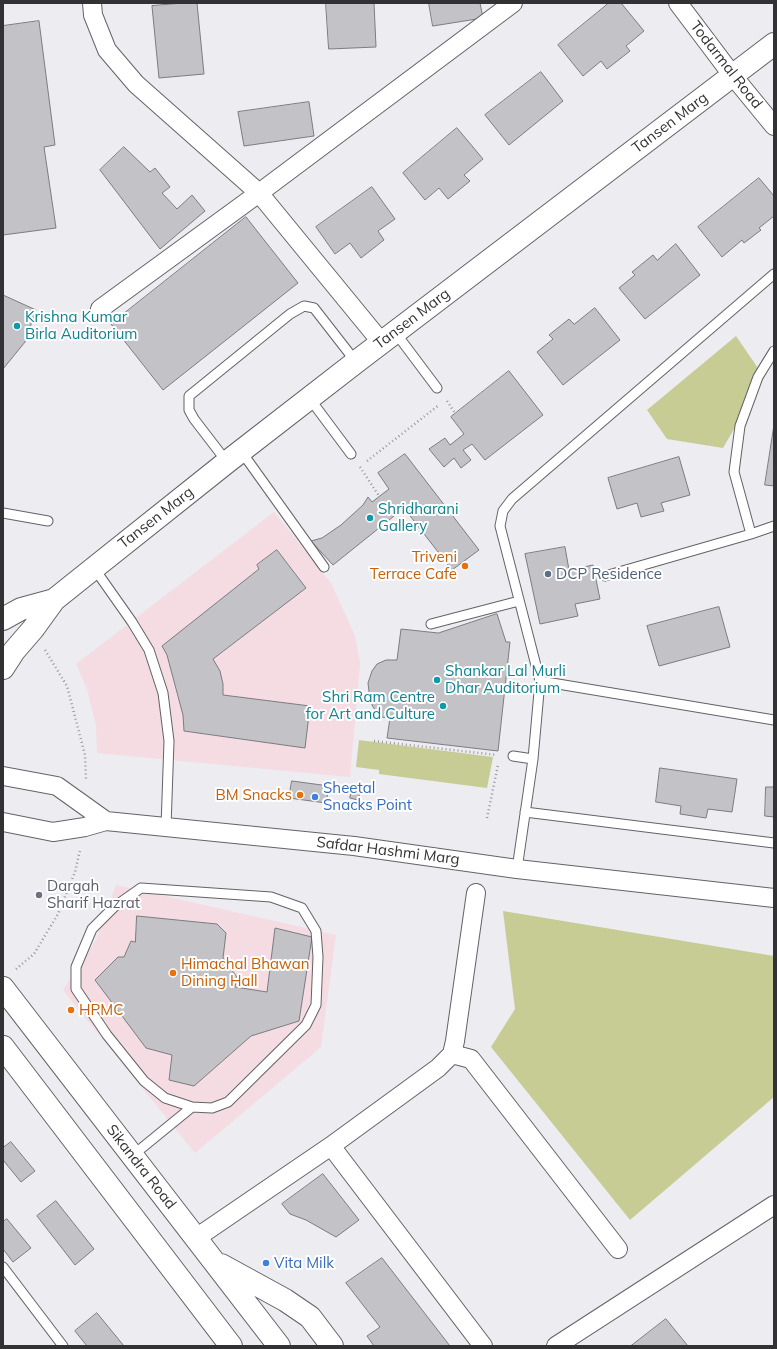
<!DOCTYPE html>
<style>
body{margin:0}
#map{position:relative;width:777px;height:1349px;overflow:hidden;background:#ececf1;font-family:Mulish,sans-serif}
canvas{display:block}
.frame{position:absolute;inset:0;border:4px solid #323234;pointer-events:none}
</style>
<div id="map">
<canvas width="777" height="1349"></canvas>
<div class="frame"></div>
</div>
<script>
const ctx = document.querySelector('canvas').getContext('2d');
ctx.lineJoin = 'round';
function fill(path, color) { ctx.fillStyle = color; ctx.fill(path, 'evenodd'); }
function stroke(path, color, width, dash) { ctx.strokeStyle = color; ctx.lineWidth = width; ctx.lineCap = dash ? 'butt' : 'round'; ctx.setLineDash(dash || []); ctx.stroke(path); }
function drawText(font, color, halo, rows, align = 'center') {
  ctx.font = font + ' Mulish,sans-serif'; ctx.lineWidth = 4; ctx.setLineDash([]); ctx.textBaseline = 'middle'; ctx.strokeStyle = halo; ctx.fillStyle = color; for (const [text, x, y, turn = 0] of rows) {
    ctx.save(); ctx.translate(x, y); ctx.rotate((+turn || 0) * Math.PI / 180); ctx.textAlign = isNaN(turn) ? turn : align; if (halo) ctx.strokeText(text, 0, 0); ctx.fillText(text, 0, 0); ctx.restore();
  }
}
fill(new Path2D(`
 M274,512l57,71 24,53 5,27 -10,114 -253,-24 -1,-27 -9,-37 -11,-25z
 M116,885l220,50 -15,112 -126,106 -132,-163 33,-50z`), '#f5dbe2');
fill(new Path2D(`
 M736,336l28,41 -41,71 -56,-9 -20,-29z
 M359,740l134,17 -6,31 -108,-14v-4l-23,-3z
 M503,911l271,45v141l-144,123 -139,-173 24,-38z`), '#c7cc94');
const building = new Path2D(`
 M183,3h14l7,71 -45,4 -7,-72z
 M326,3h48l2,44 -47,2z
 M429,3h51l3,15 -50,8z
 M609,3h12l23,28 -18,15 4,5 -23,18 -6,-8 -18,15 -25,-31z
 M39,21l16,124 -11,2 12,81 -53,7v-209z
 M541,72l22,29 -54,44 -24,-30z
 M309,102l5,34 -70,10 -6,-34z
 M457,128l26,31 -19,16 6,6 -22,18 -9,-11 -14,12 -22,-27z
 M124,147l26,25 5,-4 15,19 -8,6 15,16 15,-14 13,16 -45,38 -60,-79z
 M759,178l15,18v20l-15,12 2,2 -17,13 -2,-3 -20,17 -24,-30z
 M372,187l23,32 -17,12 6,9 -23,18 -11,-15 -15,11 -19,-27z
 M246,217l52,66 -135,107 -52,-66z
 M676,244l24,31 -55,44 -26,-31 16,-13 -3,-3 21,-17 4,5z
 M3,295l33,15 -11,32 -22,27z
 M595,308l25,32 -57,45 -26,-33 16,-13 -4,-4 20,-16 5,5z
 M509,371l34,44 -58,45 -13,-16 -9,6 8,10 -10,8 -7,-10 -10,9 -15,-18 16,-11 5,7 14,-11 -13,-17z
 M774,425v61l-9,-1z
 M405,454l74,96 -27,20 -48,-62 -71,57 -22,-24 11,-3 19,-13 22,-20 5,-8 4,5 17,-13 -11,-16z
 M679,457l11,38 -29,8 3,8 -23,6 -4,-14 -20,6 -9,-31z
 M565,547l4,23 24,-5 7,34 -25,5 3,12 -38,8 -15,-70z
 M277,550l29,38 -93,71 7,12 3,13v11l87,11 -5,42 -121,-17 -1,-16 -16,-60 -5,-9 97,-77 -2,-4z
 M719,607l11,40 -71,19 -12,-40z
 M497,614l9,28h4l-12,109 -111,-13 3,-20 -9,-1 -8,-10 -3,-7 -2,-17 4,-12 5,-7 9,-4h11l4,-31 37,4z
 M660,768l77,11 -5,33 -24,-3 -2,9 -26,-4 1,-8 -25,-4z
 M292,781l37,5 -3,17 -37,-5z
 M766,787h8v30l-9,-1z
 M352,791l8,2 -2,7 -8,-2z
 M137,916l80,8 9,9 -3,25 14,19 -2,10 32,5 8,-64 37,9 -13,84 -48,15 -57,50 -25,-6 3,-25 -26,-7 -51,-68 23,-23h6l7,-16 4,1z
 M11,1142l24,29 -14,11 -18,-22v-12z
 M323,1174l36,46 -23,17 -30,-17 -16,-6 -8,-10z
 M56,1201l38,48 -19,16 -38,-49z
 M7,1219l24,29 -18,14 -10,-13v-27z
 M382,1258l68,88h-76l-7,-10 13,-9 -34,-44z
 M97,1313l27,33h-37l-12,-15z
 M666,1319l22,27h-57z`);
fill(building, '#c3c3c7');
stroke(building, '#7c7c80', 1);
const service = new Path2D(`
 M395,332l42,56
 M774,351l-16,26 -18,49 -6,46 17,62 23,-8
 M310,399l41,55
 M241,451l83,116
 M227,462l-33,-43 -5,-9v-14l101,-82 14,-8 10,2 42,54
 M3,513l45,8
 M94,568l38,54 17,28 14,43 6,48 -3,86
 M605,576l146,-42
 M431,624l88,-23
 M540,681l234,39
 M513,756l20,3
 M525,812l249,31
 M517,869l16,-110 7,-78 -40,-155 3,-15 9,-12 262,-225
 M141,888l130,9 31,11 14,23 2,26 -2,48 -10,20 -78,77 -16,6 -20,-1 -27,-9 -21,-17 -37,-46 -31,-46v-22l16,-38 22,-22z
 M132,1156l60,-49
 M3,1267l60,79`);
const minor = new Path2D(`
 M92,3l1,12 14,35 29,34 123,109 123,150
 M678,3l55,73 41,50
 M100,309l159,-116 254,-190
 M3,776l54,10 49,35
 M3,822l50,10 32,-5 21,-6 248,25 163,23 257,29
 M452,1054l19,5 147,190
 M331,1146l152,200
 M196,1238l135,-92 107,-78 14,-14 3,-13 21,-148
 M556,1346l218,-141`);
const tertiary = new Path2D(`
 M3,619l18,-10 33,-9
 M3,668l11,-17 19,-22 21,-29 40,-32 133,-106 129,-100 418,-318`);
const secondary = new Path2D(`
 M3,988l276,358
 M3,1047l228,299
 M221,1265l64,35 25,17 22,29`);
stroke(service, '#636367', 11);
stroke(minor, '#636367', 20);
stroke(tertiary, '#636367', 24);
stroke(secondary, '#636367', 24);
stroke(new Path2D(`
 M447,401l8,12
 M367,461l72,-56
 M360,467l19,29
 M45,650l22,36 18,69 1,25
 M374,741l123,14
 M487,818l11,-53
 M16,969l18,-15 24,-40 17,-42 5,-22`), '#97979b', 2.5, [1, 3]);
stroke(service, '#fff', 9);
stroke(minor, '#fff', 18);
stroke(tertiary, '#fff', 22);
stroke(secondary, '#fff', 22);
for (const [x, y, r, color] of [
 [17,326,4,"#0f9aa8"],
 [370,518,4,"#0f9aa8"],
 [465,566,4,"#e8710a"],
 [548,574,4,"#5c6f8a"],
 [437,680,4,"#0f9aa8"],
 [443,706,4,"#0f9aa8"],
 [300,795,4,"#e8710a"],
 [315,797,4,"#3f7fe0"],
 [39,895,4,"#6b7280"],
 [173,973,4,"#e8710a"],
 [71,1010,4,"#e8710a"],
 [266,1263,4,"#3f7fe0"]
]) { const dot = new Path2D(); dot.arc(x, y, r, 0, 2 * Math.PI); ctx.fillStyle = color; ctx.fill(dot); stroke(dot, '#fff', 1.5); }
drawText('15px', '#323234', '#fff', [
 ["Todarmal Road",726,65,52],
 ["Tansen Marg",670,123,-37],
 ["Tansen Marg",412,319,-37],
 ["Tansen Marg",156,518,-38],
 ["Safdar Hashmi Marg",388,851,7],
 ["Sikandra Road",141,1167,52]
]);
drawText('15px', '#0d838f', '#fff', [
 ["Krishna Kumar",25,317],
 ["Birla Auditorium",25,334],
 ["Shridharani",378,509],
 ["Gallery",378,526],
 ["Shankar Lal Murli",445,671],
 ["Dhar Auditorium",445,688],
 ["Shri Ram Centre",435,697,"right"],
 ["for Art and Culture",435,714,"right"]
], 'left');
drawText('15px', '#c56008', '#fff', [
 ["Triveni",457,557],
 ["Terrace Cafe",457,574],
 ["BM Snacks",292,795],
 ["Himachal Bhawan",181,964,"left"],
 ["Dining Hall",181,981,"left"],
 ["HPMC",79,1010,"left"]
], 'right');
drawText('15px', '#4e5e75', '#fff', [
 ["DCP Residence",556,574]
], 'left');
drawText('15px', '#366cbe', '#fff', [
 ["Sheetal",323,788],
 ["Snacks Point",323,805],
 ["Vita Milk",274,1263]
], 'left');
drawText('15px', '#5b616d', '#fff', [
 ["Dargah",47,886],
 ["Sharif Hazrat",47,903]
], 'left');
</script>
